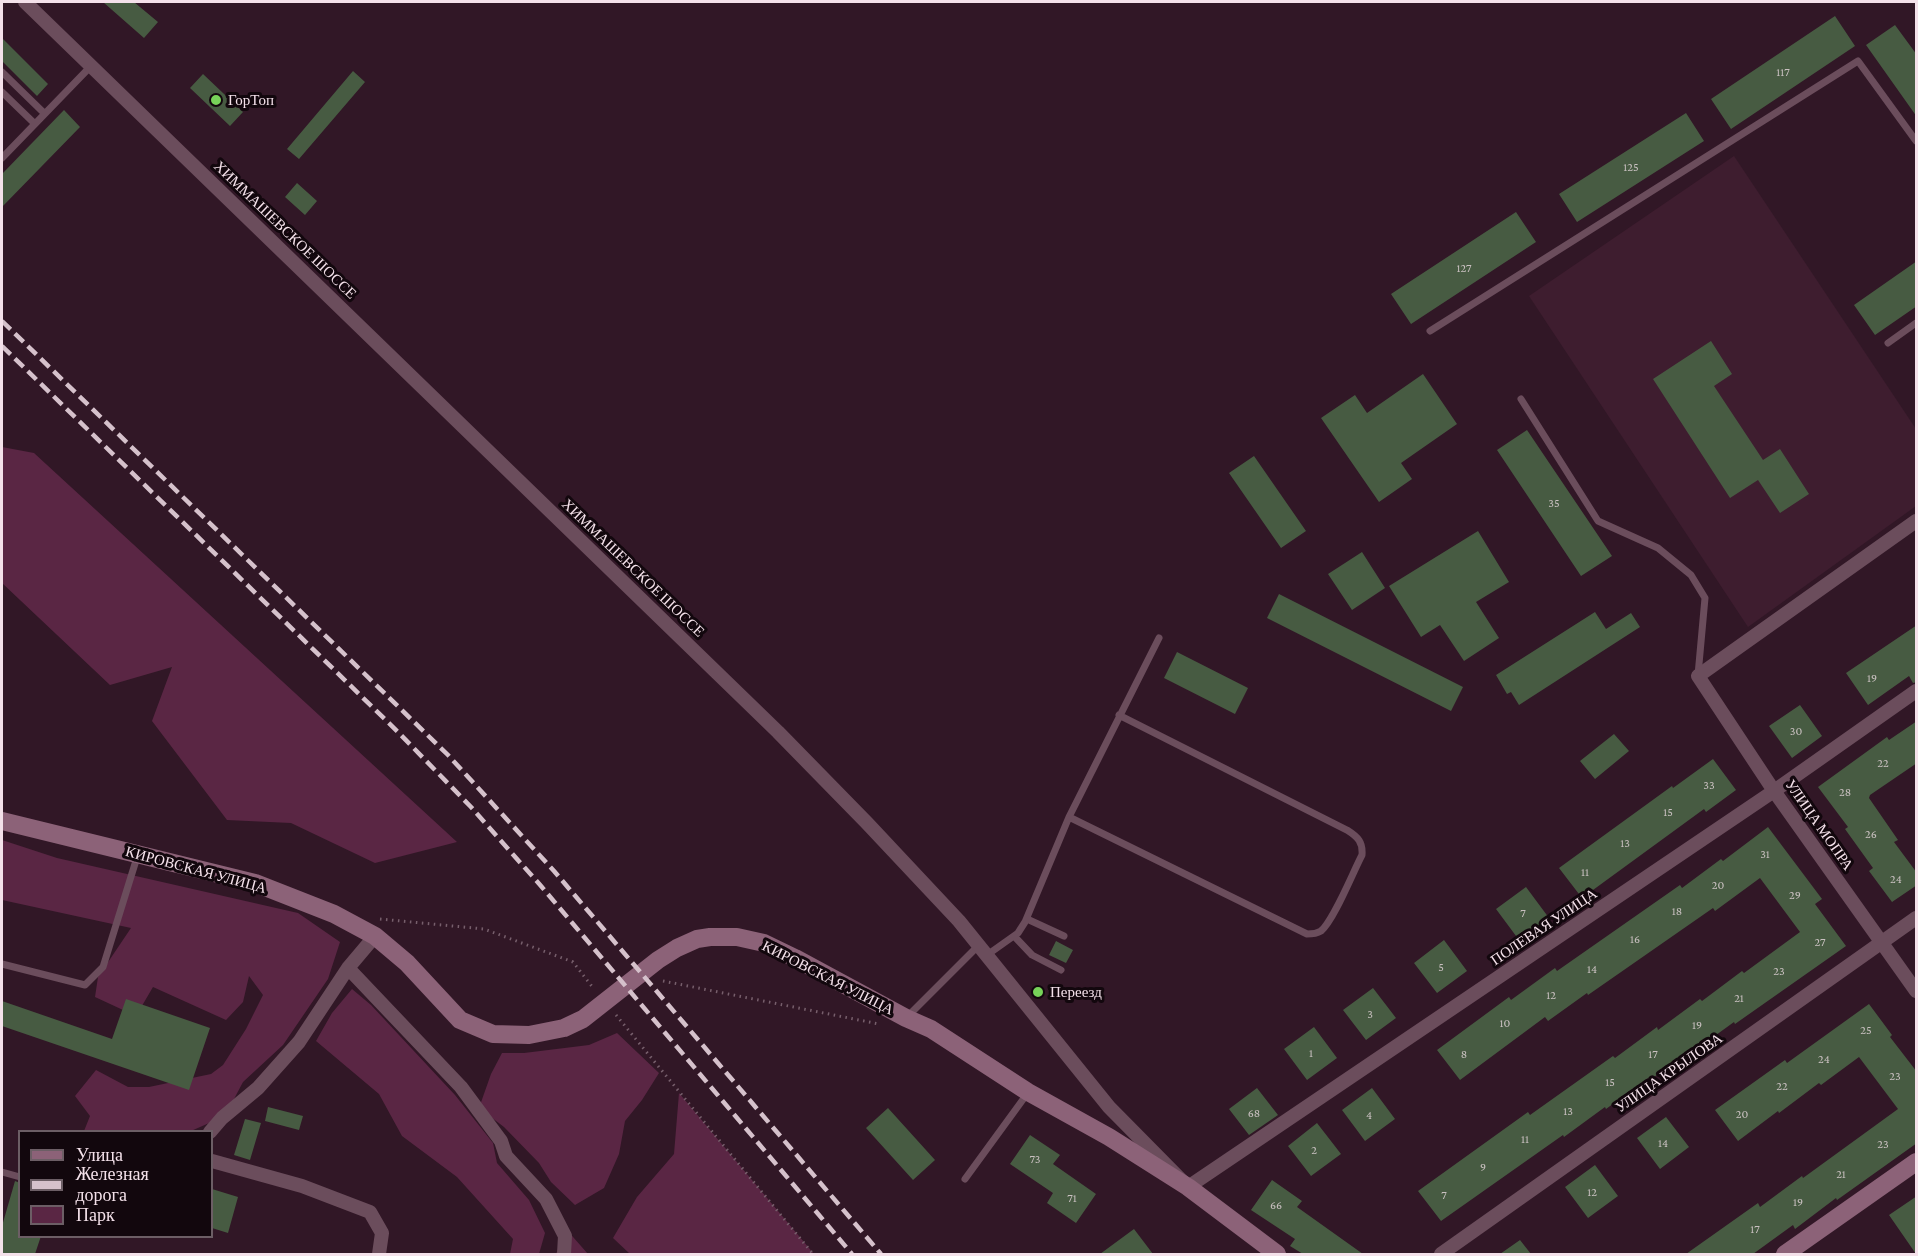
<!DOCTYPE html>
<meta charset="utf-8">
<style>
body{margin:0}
#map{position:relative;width:1918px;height:1256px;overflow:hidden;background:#311726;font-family:"Crimson Pro",serif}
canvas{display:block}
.frame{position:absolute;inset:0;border:3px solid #f4e1ea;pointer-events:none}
.legend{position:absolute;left:18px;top:1130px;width:195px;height:108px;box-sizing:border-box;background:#12070d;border:2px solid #6c5e65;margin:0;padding:8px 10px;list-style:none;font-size:18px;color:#f4e1ea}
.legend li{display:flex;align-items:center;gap:12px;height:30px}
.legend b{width:30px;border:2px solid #6c5e65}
</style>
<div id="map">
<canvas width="1918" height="1256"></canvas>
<div class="frame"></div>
<ul class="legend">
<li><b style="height:8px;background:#8c6278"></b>Улица</li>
<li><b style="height:8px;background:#d5c1cb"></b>Железная дорога</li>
<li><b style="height:16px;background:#5a2644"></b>Парк</li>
</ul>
</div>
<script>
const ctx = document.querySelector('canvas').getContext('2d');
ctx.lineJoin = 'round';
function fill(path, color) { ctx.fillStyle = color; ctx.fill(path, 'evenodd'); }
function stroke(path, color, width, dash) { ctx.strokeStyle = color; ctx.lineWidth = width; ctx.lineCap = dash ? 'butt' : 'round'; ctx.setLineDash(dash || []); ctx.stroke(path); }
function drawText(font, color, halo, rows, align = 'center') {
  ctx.font = font + ' "Crimson Pro",serif'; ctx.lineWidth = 6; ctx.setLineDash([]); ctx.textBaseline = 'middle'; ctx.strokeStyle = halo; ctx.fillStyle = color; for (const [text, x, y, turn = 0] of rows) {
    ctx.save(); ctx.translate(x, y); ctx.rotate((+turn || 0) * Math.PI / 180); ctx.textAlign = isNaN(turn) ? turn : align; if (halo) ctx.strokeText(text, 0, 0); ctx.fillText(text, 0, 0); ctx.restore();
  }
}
fill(new Path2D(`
 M1734,156l182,273v77l-168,121 -219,-331z`), '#3e1d2f');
fill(new Path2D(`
 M2,447l32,6 423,389 -82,21 -84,-40 -64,-3 -75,-99 20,-54 -62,18 -108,-102z
 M2,840l55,18 241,55 42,29 -12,37 -45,66 -40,37 -18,34 -34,15h-107l6,-15 -15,-20 21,-26 32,17h21l62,-13 12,-9 23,-36 17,-34 -14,-19 -6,26 -17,18 -73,-33 -17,29 -41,-19 3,-20 33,-49 -129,-28z
 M352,989l19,16 84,90 38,48 4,20 32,37 16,33 -6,21h-29l3,-15 -56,-62 -55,-41 -23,-42 -63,-53 16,-28z
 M617,1033l42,40 -17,27 -17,21 -6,33 -15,34 -29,17 -24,-23 -12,-19 -35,-36 -25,-19 12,-34 11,-21h22l65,-8z
 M679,1093l135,161h-184l-17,-16 24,-41 37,-43z
 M566,1229l22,25h-32z`), '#5a2644');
fill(new Path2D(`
 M103,2h31l24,20 -14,16z
 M1835,16l20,30 -124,83 -20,-30z
 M1895,25l22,30v62l-51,-72z
 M2,38l46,46 -11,12 -35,-35z
 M353,71l12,11 -66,77 -12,-10z
 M203,74l40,38 -13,14 -40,-38z
 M64,110l16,17 -78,80v-33z
 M1686,113l18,28 -127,81 -18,-28z
 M297,183l20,18 -12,14 -20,-18z
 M1516,212l20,30 -125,82 -20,-30z
 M1917,261v45l-42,29 -21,-30z
 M1711,341l21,33 -18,12 49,74 17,-11 29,45 -29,19 -22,-33 -28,18 -77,-119z
 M1423,374l34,50 -56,39 11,16 -33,23 -58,-84 34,-23 12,18z
 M1527,430l85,126 -31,20 -84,-126z
 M1254,456l52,75 -25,17 -52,-75z
 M1478,531l31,51 -33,20 23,36 -35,23 -24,-36 -19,12 -32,-51z
 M1362,552l23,36 -33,22 -24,-36z
 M1279,594l184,93 -12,24 -184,-93z
 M1595,612l11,17 25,-16 9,14 -121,78 -8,-13 -4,2 -11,-19z
 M1917,625v57l-4,1 -4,-7 -41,29 -22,-32z
 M1177,652l71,36 -13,26 -71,-36z
 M1800,705l22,31 -30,22 -23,-32z
 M1917,721v42l-47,32 -1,3 29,42 -4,2 23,31v12l-25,17 -23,-31 4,-3 -28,-39 3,-2 -30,-40 69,-50 2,3z
 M1614,734l15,17 -34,28 -15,-18z
 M1713,759l23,31 -30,22 -2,-3 -122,89 -23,-30 113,-82 1,2z
 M1768,827l54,72 -7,5 31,42 -111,78 -1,-2 -40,29 -2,-2 -42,31 -2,-2 -42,31 -1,-2 -41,30 -1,-2 -122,86 -23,-30 110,-79 2,3 83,-59 2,2 42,-31 1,3 42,-31 2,2 40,-30 2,2 56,-41 -40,-54 -45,33 -2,-3 -125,87 -1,-2 -39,28 -3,-4 -85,63 -23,-30 72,-53 2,3 44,-32 2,3 123,-86 2,3 39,-29 2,2z
 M1526,887l23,31 -30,22 -23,-31z
 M1444,940l23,31 -30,22 -23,-30z
 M1056,941l17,9 -7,13 -17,-8z
 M1373,988l23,30 -30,22 -23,-30z
 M126,999l84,29 -21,62 -187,-64v-25l110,38z
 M1869,1004l23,31 -2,2 27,35v71l-80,57 -1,-2 -41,31 -2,-4 -40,29h-67l72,-51 2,4 42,-31 1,2 95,-69 -39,-52 -38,28 -2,-2 -40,30 -1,-2 -40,30 -23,-31 70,-50 2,3z
 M1314,1027l23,31 -30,22 -23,-31z
 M1257,1088l21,27 -29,20 -20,-26z
 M1372,1088l23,31 -30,22 -23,-31z
 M268,1107l35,9 -4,14 -34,-9z
 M888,1108l47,52 -22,20 -47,-52z
 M1666,1117l23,30 -29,22 -23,-31z
 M245,1119l16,4 -11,37 -16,-5z
 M1317,1123l24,31 -30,22 -23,-30z
 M1030,1135l30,20 -7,9 43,30 -20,29 -29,-20 6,-10 -43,-29z
 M1595,1165l23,31 -30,22 -23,-31z
 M1272,1180l30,21 -5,6 66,47h-60l-13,-8 5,-7 -44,-29z
 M15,1181l5,2v53h21l-6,18h-33v-28z
 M212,1189l26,8 -10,36 -16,-5z
 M1917,1196v58h-1l-27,-39z
 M1134,1229l19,25h-53z
 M1520,1240l11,14h-31z`), '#475b42');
stroke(new Path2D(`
 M380,919l104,10 89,33 21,27
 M663,981l216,43
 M616,1015l197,239`), '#775f6c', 3, [1.5, 4.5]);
stroke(new Path2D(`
 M2,72l42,41
 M2,92l32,31
 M2,158l90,-93
 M1430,331l428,-270 58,80
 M1888,343l28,-20
 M1521,399l77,122 60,27 33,27 14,23 -7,77
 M1069,817l238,117c5,0 9,0 14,-3 13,-11 32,-59 41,-76 1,-13 -4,-18 -15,-25l-228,-115
 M1027,919l37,17
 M1014,936l18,19 29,15
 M987,955l31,-22 7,-11 44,-105 90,-179
 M2,964l83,21 18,-18 35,-113
 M907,1017l72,-72
 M2,1172l18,5
 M965,1179l62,-85`), '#6b4d5c', 7);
stroke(new Path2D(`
 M25,2l753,730 89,91 92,98 150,186 79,80 586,-396 142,-100
 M1916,521l-218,155 76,115 142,200
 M348,968l113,119 40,54 5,15 40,43 19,37 -1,18
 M210,1132l12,-14 36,-30 41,-46 49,-74 27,-32
 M212,1161l90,25 68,26 12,21 -3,21
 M1441,1254l475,-336`), '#6b4d5c', 14);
stroke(new Path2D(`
 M2,821l253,62 79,31 41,22 32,27 53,57 33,14 36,1 35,-7 19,-9 75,-59 19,-12 20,-9 13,-2h27l27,6 31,15 111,60 25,11 97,63 81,45 79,50 89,67
 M1785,1254l131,-92`), '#8c6278', 18);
stroke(new Path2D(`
 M2,321l446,434 106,116 327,383
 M2,346l396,386 73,75 70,79 311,368`), '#d5c1cb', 4.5, [12, 6]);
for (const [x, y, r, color] of [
 [216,100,6,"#77d259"],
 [1038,992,6,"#77d259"]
]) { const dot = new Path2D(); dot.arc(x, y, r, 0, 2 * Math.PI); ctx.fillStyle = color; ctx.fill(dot); stroke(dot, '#12070d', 2); }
drawText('12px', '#c9c0c0', null, [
 ["117",1783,72],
 ["125",1631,167],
 ["127",1464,268],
 ["35",1554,503],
 ["19",1872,678],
 ["30",1796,731],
 ["22",1883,763],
 ["33",1709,785],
 ["28",1845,792],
 ["15",1668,812],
 ["26",1871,834],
 ["13",1625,843],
 ["31",1765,854],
 ["11",1585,872],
 ["24",1896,879],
 ["20",1718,885],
 ["29",1795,895],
 ["18",1677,911],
 ["7",1523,913],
 ["16",1635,939],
 ["27",1820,942],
 ["5",1441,967],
 ["14",1592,969],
 ["23",1779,971],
 ["12",1551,995],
 ["21",1739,998],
 ["3",1370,1014],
 ["10",1505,1023],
 ["19",1697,1025],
 ["25",1866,1030],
 ["1",1311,1053],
 ["8",1464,1054],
 ["17",1653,1054],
 ["24",1824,1059],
 ["23",1895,1076],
 ["15",1610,1082],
 ["22",1782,1086],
 ["13",1568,1111],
 ["68",1254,1113],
 ["20",1742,1114],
 ["4",1369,1115],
 ["11",1525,1139],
 ["14",1663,1143],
 ["23",1883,1144],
 ["2",1314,1150],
 ["73",1035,1159],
 ["9",1483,1167],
 ["21",1841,1174],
 ["12",1592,1192],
 ["7",1444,1195],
 ["71",1072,1198],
 ["19",1798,1202],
 ["66",1276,1205],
 ["17",1755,1229]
]);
drawText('15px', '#f4e1ea', '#12070d', [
 ["ГорТоп",228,100],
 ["Переезд",1050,992]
], 'left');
drawText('15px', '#f4e1ea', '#12070d', [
 ["ХИММАШЕВСКОЕ ШОССЕ",285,230,44],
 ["ХИММАШЕВСКОЕ ШОССЕ",633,568,44],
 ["УЛИЦА МОПРА",1819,825,55],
 ["КИРОВСКАЯ УЛИЦА",196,870,15],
 ["ПОЛЕВАЯ УЛИЦА",1544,927,-34],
 ["КИРОВСКАЯ УЛИЦА",828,978,27],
 ["УЛИЦА КРЫЛОВА",1669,1073,-35]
]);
</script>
